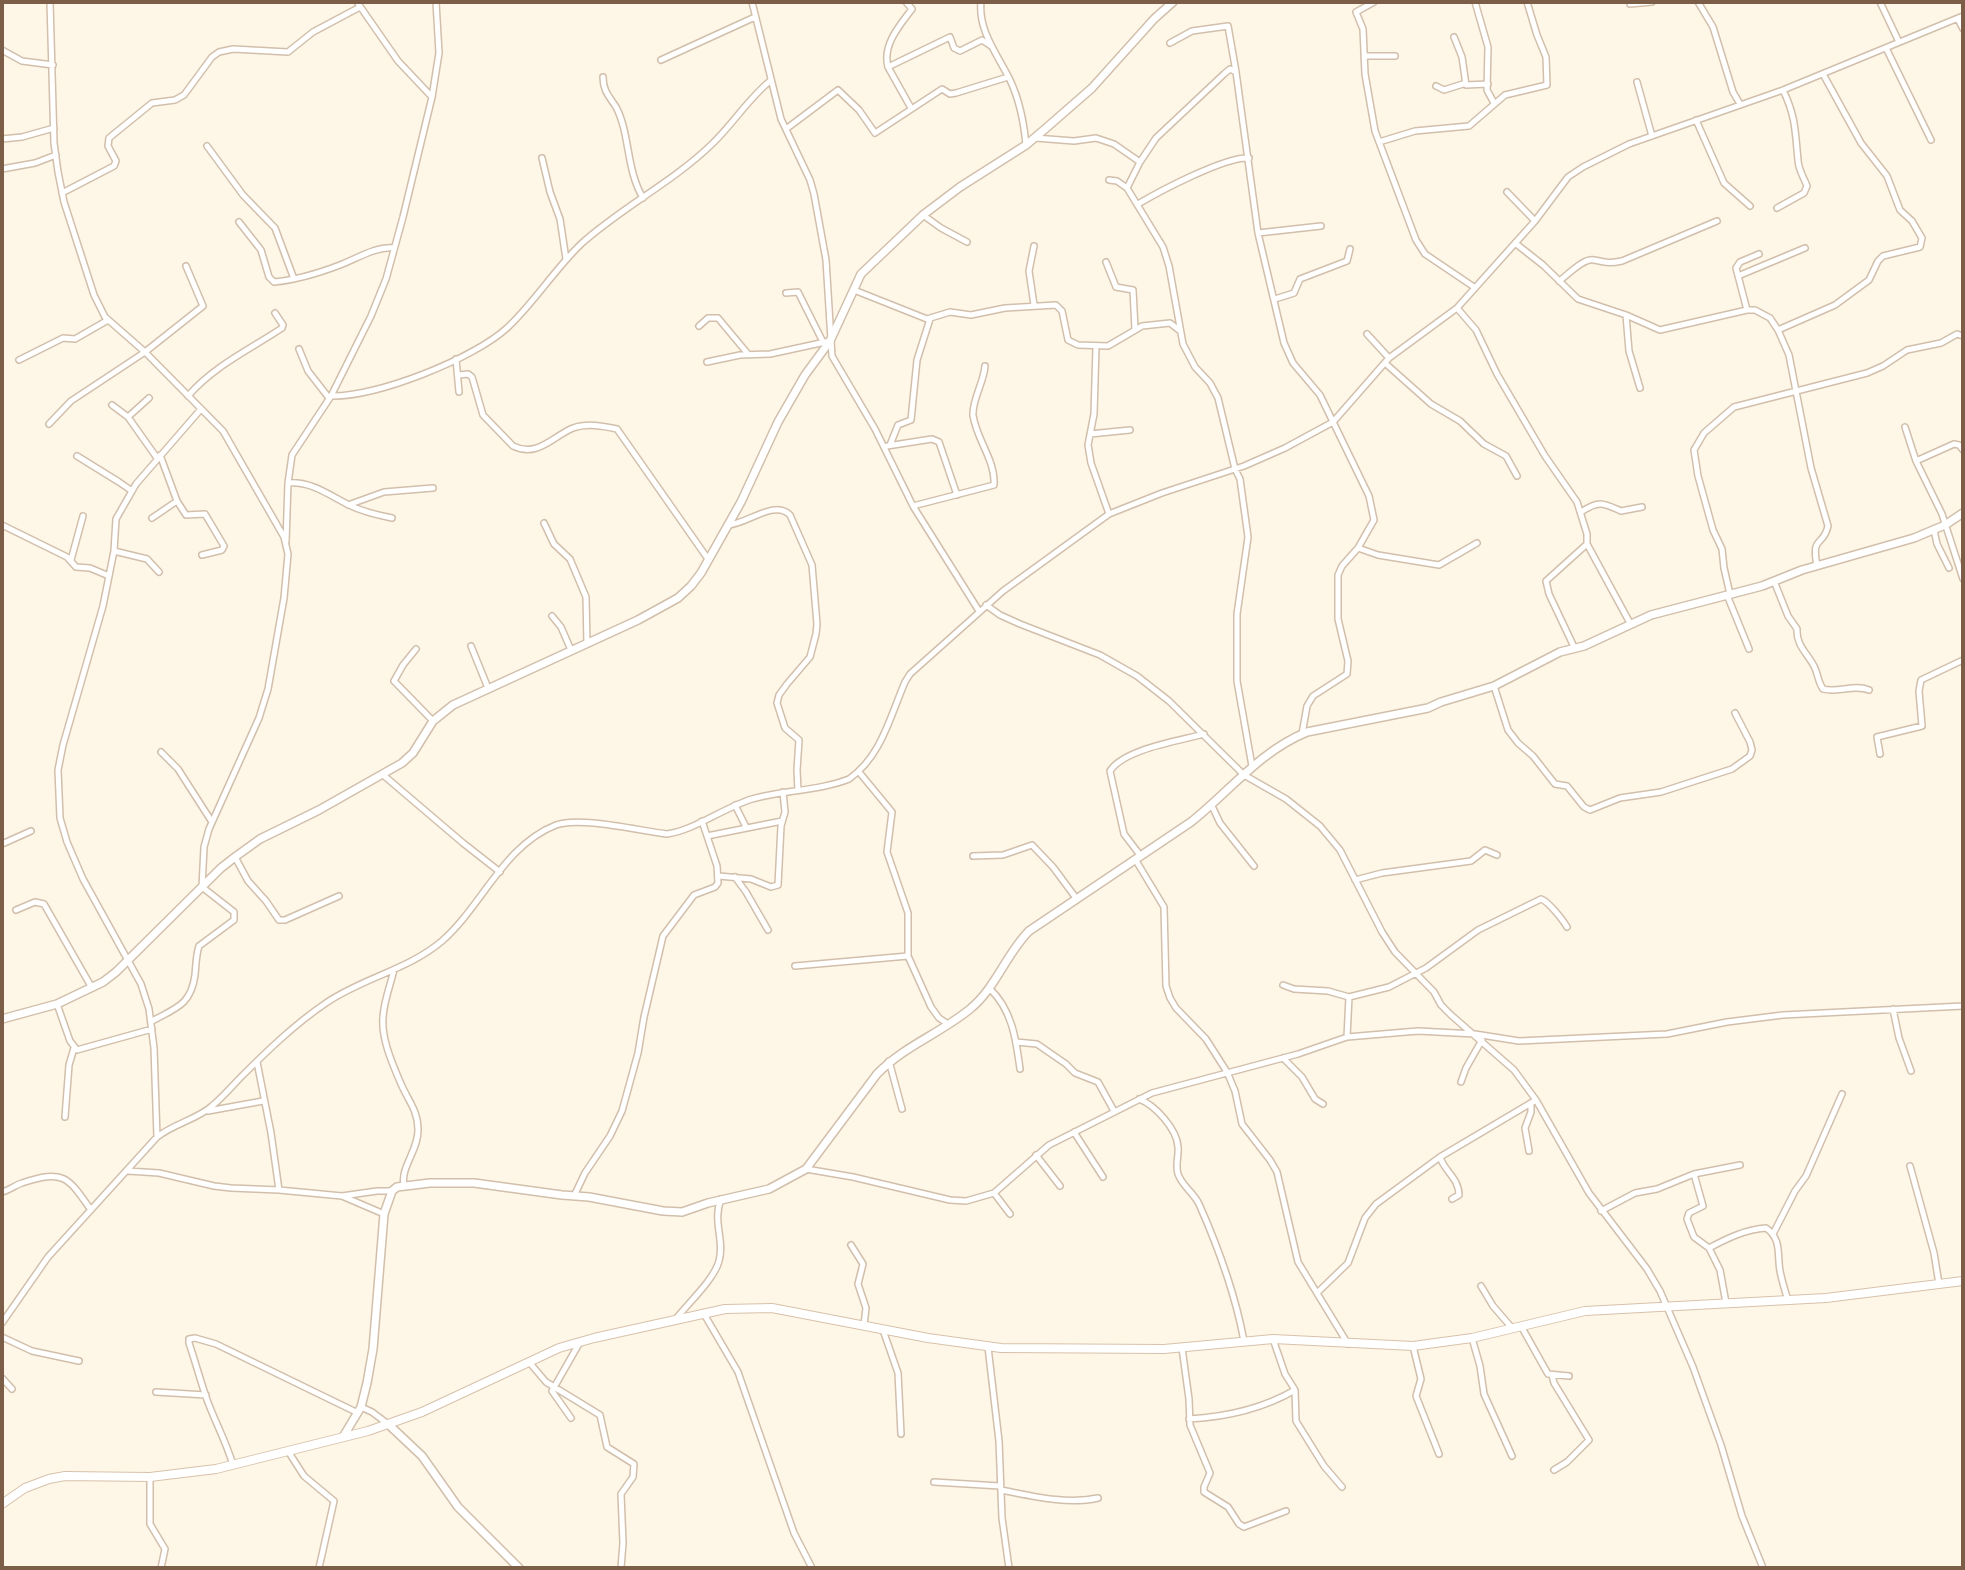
<!DOCTYPE html>
<style>
body{margin:0}
#map{position:relative;width:1965px;height:1570px;overflow:hidden;background:#fef7e7;font-family:"Roboto Condensed",sans-serif}
canvas{display:block}
.frame{position:absolute;inset:0;border:4px solid #7b5d48;pointer-events:none}
</style>
<div id="map">
<canvas width="1965" height="1570"></canvas>
<div class="frame"></div>
</div>
<script>
const ctx = document.querySelector('canvas').getContext('2d');
ctx.lineJoin = 'round';
function stroke(path, color, width, dash) { ctx.strokeStyle = color; ctx.lineWidth = width; ctx.lineCap = dash ? 'butt' : 'round'; ctx.setLineDash(dash || []); ctx.stroke(path); }
const minor = new Path2D(`
 M50,2l4,141 4,29 6,30 30,93 11,22 40,35 78,79 61,106 4,17 -4,44 -16,91 -9,29 -50,111 -5,18 -2,40 32,25v8l-35,26c-3,9 -3,19 -4,29 -4,30 -19,33 -43,46
 M357,2l41,59 34,36
 M752,2l29,117 29,61 4,14 12,66 6,96 43,73 38,77 66,105
 M906,2l6,7c-12,16 -30,36 -24,58l62,-30 4,11 6,3 22,-11 9,6
 M981,2c-3,29 17,53 29,78 9,19 14,43 16,65
 M1374,2l-18,10 7,17 2,45 10,57 41,109 9,14 49,33
 M1475,2l13,45 -1,43 7,13
 M1630,2v2l22,-2
 M1698,2l15,25 20,65 7,12
 M1880,2l19,40
 M1958,19l5,10
 M1454,37l8,20 4,28 22,-1
 M1170,43l22,-12 36,-5 8,46
 M1886,48l45,92
 M2,50l20,11 31,4
 M1364,56h31
 M661,60l94,-43
 M888,67l23,41
 M603,77c0,14 6,19 13,30 14,26 10,63 27,91
 M1637,82l15,54
 M1436,86l8,4 22,-7
 M1696,120l28,63 26,23
 M786,129l52,-39 21,20 16,23 67,-44 8,5 6,-1 52,-16
 M1035,138l39,3 22,-3 18,6 26,18
 M2,139l20,-2 32,-9
 M1379,142l36,-11 54,-5 36,-31 42,-10 -1,-28 -9,-22 -10,-33
 M207,146l36,49 32,33 19,51
 M542,158l8,34 10,27 6,40
 M2,169l33,-6 21,-8
 M1109,180l8,1 10,7 36,59 6,19 14,78 12,23 15,16 8,15 17,71 5,10 8,58 -11,77v67l15,85
 M1127,188l13,-26 16,-24 68,-64 6,-5 6,3 22,161 26,110 9,20 27,32 49,101 5,24 -16,28 -16,18 -4,9v44l10,42 -1,13 -34,22 -6,10 -5,28
 M1507,192l28,29
 M62,193l52,-27 2,-5 -8,-15 1,-8 43,-35 23,-3 9,-5 28,-38 7,-5 14,-3 55,3 25,-20 47,-25
 M1138,204c22,-13 88,-48 111,-46
 M1777,208l27,-15 3,-7c-3,-8 -9,-17 -9,-26 -3,-29 -2,-43 -15,-70
 M923,215l18,13 26,14
 M239,222l22,28 8,27 5,5c22,-2 45,-9 66,-17 16,-6 36,-19 54,-17
 M1258,233l63,-7
 M1515,243l28,22 35,34 48,16 34,15 87,-20h8l15,8 8,12 11,25 22,113 17,58c-5,22 -17,8 -11,40
 M1106,262l10,25 17,3 2,39
 M1738,276l67,-28
 M1559,281c9,-6 24,-23 35,-21 12,2 14,4 28,1l95,-40
 M854,290l73,29 23,-7 21,3 34,-7 51,-3 6,6 6,29 10,5 30,1 34,-20 28,-3 9,7
 M786,293l12,-1 25,50
 M1275,299l19,-6 6,-14 47,-18 3,-12
 M1034,305l-5,-34 5,-25
 M1457,308l19,22 21,44 48,82 32,46 10,32v10l-41,37 3,13 26,55
 M1747,310l-11,-42 4,-6 19,-8
 M1626,315l3,36 11,37
 M699,326l9,-8h10l30,36
 M1778,330l57,-25 34,-25 9,-19 5,-5 37,-9 2,-9 -10,-17 -12,-11 -13,-34 -26,-33 -38,-69
 M1367,334l22,24
 M1096,347l-2,67 -6,31 3,18 18,51
 M299,349l9,22 21,27
 M456,359l3,33
 M19,360l44,-22 12,1 33,-19
 M707,362l33,-7 30,-1 60,-13
 M1385,363l46,41 29,17 24,23 22,12 11,20
 M459,375l9,-1 4,3 11,38 30,31c25,12 40,-10 60,-18 14,-5 30,-2 44,1l91,130
 M188,396c26,-30 61,-46 94,-68l1,-3 -8,-12
 M331,396c46,1 142,-37 176,-68 27,-25 47,-58 74,-84 41,-37 92,-62 131,-100 21,-20 36,-45 58,-63
 M112,405l16,12 29,41
 M128,417l21,-19
 M49,424l22,-23 74,-49 58,-46 -17,-40
 M1905,427l11,34 26,53 21,65
 M1090,434l40,-4
 M890,445l8,-20 13,-5 6,-60 13,-41
 M887,446l45,-7 7,3 18,53
 M160,455l17,46
 M77,456l42,26 13,9
 M1916,461l38,-17 5,1 4,5
 M288,483c23,-2 41,12 61,22 14,7 28,10 43,13
 M348,505l36,-13 49,-4
 M913,506l81,-21c2,-24 -18,-46 -21,-70 -1,-15 11,-33 12,-49
 M1581,512c18,-12 22,-9 40,-1l21,-4
 M152,518l25,-17 9,14 19,-1 19,32 -2,4 -20,5
 M544,523l10,21 16,15 16,38 1,47
 M2,525l65,32 9,10 14,1 19,8
 M728,525c19,-1 47,-26 62,-10l22,50 5,59 -1,10 -6,23 -23,27 -8,11 -2,8 8,25 14,12 -2,30 1,20
 M1934,530l3,14 12,24
 M286,542l2,-59 4,-28 39,-59 40,-80 15,-37 17,-62 29,-120 7,-44 -3,-51
 M1587,544l43,79
 M1358,548l20,7 61,10 38,-22
 M114,551l33,8 12,13
 M71,560l12,-44
 M1774,581l14,35 9,13c-1,16 10,24 17,37 4,8 4,16 9,23 15,4 31,-5 46,1
 M1730,594l-6,-26 -2,-19 -9,-19 -15,-54 -4,-26 10,-17 30,-26 133,-34 16,-7 24,-16 34,-7 16,-9 6,2
 M1727,595l22,54
 M986,605l14,10 20,9 80,31 37,21 32,25 75,74 42,24 34,27 20,24 42,82 13,20 39,40 7,13 10,10 63,55 22,30 53,93 58,76 13,22 33,76 28,78 21,71 21,52
 M552,616l9,11 10,23
 M471,646l17,42
 M416,649l-13,16 -9,16 39,40
 M1494,686l14,44 10,13 15,13 22,28 12,2 17,21 6,3 30,-12 41,-6 71,-23 18,-13 2,-6 -2,-8 -15,-29
 M161,752l17,17 34,53
 M1880,754l-3,-17 45,-11 -3,-35 2,-11 42,-20
 M859,772l33,40 -5,40 21,61v43l23,51 8,11 9,6
 M382,774l81,69 37,29
 M735,805l11,22
 M1212,806l8,17 34,43
 M707,836l75,-15
 M2,844l29,-13
 M1140,855l-16,-21 -14,-63c14,-22 69,-30 94,-37
 M973,856l30,-1 29,-10 21,22 23,31
 M235,857l13,24 18,20 13,19h6l54,-24
 M1135,859l29,48 2,79 4,12 6,10 30,31 21,33 8,19 7,33 28,36 7,12 21,90 50,82
 M719,876l32,3 20,8 7,-2 3,-59 4,-14 -2,-20
 M735,877l11,15 22,38
 M1355,880l27,-7 89,-12 14,-11 12,5
 M16,910l19,-8 9,2 48,84
 M795,966l113,-10
 M394,970c-4,16 -10,31 -11,47 -2,22 10,48 18,67 7,16 17,27 17,45 1,20 -18,39 -14,56
 M1283,985l11,4 34,2 21,6 40,-10 37,-19 52,-38 63,-31c7,2 22,21 26,28
 M989,988c23,21 27,51 31,81
 M57,1004l13,37 7,9 75,-21
 M1893,1009l6,29 12,33
 M1347,1037l2,-40
 M1016,1042l21,2 29,20 9,9 23,9 16,29
 M1283,1058l19,19 13,22 8,5
 M889,1061l13,48
 M257,1062l14,71 8,57
 M1461,1082l5,-14 16,-28
 M1139,1099c16,6 38,30 39,48 1,9 -3,18 0,27 4,12 16,19 21,30 20,45 36,89 45,137
 M208,1111l55,-10
 M65,1117l4,-52 5,-17
 M1074,1132l29,45
 M157,1137l-3,-89 -5,-39 -8,-25 -58,-105 -16,-37 -7,-24 -2,-48 5,-25 40,-139 11,-55 2,-32 20,-35 65,-75
 M1529,1151l-4,-23 6,-16v-9
 M1036,1155l24,31
 M1440,1157c4,14 19,21 19,38l-7,4
 M1910,1166l24,87 5,31
 M806,1169l47,8 97,23 16,1 28,-8 55,-48 103,-52 146,-39 49,-17 71,-6 57,3 44,7 148,-7 60,-12 56,-7 180,-9
 M128,1171l31,2 55,13 17,2 48,2 63,6 35,-5h15
 M1694,1174l9,32 -14,7 -2,6 7,18 15,11 11,22 6,33
 M2,1192c8,-2 13,-7 20,-9 42,-14 46,-6 69,27
 M994,1193l16,21
 M342,1196l42,18
 M574,1196l11,-23 25,-37 12,-25 16,-58 6,-36 19,-81 31,-41 21,-8 3,-4 -1,-17 -15,-45
 M1601,1211l34,-18 22,-4 37,-15 46,-9
 M1773,1234l22,-43 11,-15 36,-82
 M851,1245l12,19 -5,20 8,24 -2,17
 M1709,1248c17,-9 37,-19 57,-20 16,11 11,27 14,43 2,10 5,20 8,29
 M1481,1286l12,20 19,22
 M1317,1293l31,-30 17,-45 11,-14 64,-47 96,-57
 M704,1314l34,58 56,161 18,35
 M675,1320c12,-16 39,-40 44,-59 6,-21 -7,-39 2,-62
 M2,1323l46,-66 109,-120c18,-14 41,-18 55,-31 11,-9 20,-20 30,-30 26,-26 53,-52 84,-73 36,-25 82,-33 116,-62 40,-35 62,-96 114,-116 24,-9 84,6 111,9 28,-4 56,-26 85,-35 31,-9 67,-8 97,-20 32,-22 41,-62 56,-97l5,-8 93,-83 106,-77 53,-21 82,-27 41,-18 48,-26 56,-64 68,-50 78,-87 33,-44 15,-10 46,-23 154,-54 180,-74
 M1521,1326l27,48 21,2
 M883,1330l15,43 3,61
 M2,1337l30,14 47,10
 M1472,1338l8,28 4,28 28,62
 M1273,1339l12,35 10,16 1,31 28,45 18,21
 M1413,1346l8,33 -5,17 23,58
 M988,1347l11,94 3,77 7,50
 M1182,1348l7,51 1,26 20,48 -6,14v5l24,15 11,17 5,3 42,-16
 M529,1362l17,20 54,33 7,32 27,17 -1,13 -12,17 2,49 -2,25
 M1552,1375l2,8 35,57 -22,22 -13,8
 M2,1378l10,11
 M156,1392l50,3
 M361,1407l11,5 16,12
 M571,1418l-19,-27 28,-49
 M1189,1419c36,-2 75,-11 106,-29
 M288,1451l16,25 30,25 -15,67
 M233,1465c-7,-24 -19,-45 -27,-68 -6,-18 -11,-36 -17,-54v-4l6,-1 21,6 142,69
 M150,1477v47l15,25 -4,19
 M934,1482l66,4
 M1001,1490c31,6 66,15 97,8`);
const tertiary = new Path2D(`
 M2,1019l55,-15 46,-22 13,-10 105,-104 14,-11 25,-18 59,-29 83,-47 11,-10 20,-32 20,-16 185,-85 40,-22 13,-12 10,-13 40,-71 37,-80 27,-47 25,-34 31,-67 62,-59 37,-28 66,-42 19,-16 47,-41 62,-69 19,-17
 M388,1424l34,32 36,51 61,61
 M343,1437l18,-30 6,-24 6,-34 11,-135 8,-23 5,-4 33,-4h44l88,12 27,2 74,14 19,1 26,-9 61,-14 37,-20 71,-95c27,-28 64,-41 93,-65 26,-21 36,-55 59,-78l162,-109c39,-31 69,-71 116,-90l121,-24 13,-6 53,-16 66,-34 24,-6 67,-31 111,-29 40,-16 112,-32 31,-13 18,-12`);
const secondary = new Path2D(`
 M2,1504l23,-16 24,-9 16,-3 85,1 66,-8 152,-38 54,-19 137,-64 35,-10 131,-29 47,-1 156,30 73,10 163,1 109,-10 140,7 59,-8 113,-27 241,-13 137,-17`);
stroke(minor, '#d2bfab', 8);
stroke(tertiary, '#d2bfab', 10);
stroke(secondary, '#d8c1aa', 10);
stroke(minor, '#fff', 5);
stroke(tertiary, '#fff', 7);
stroke(secondary, '#fff', 8);
</script>
